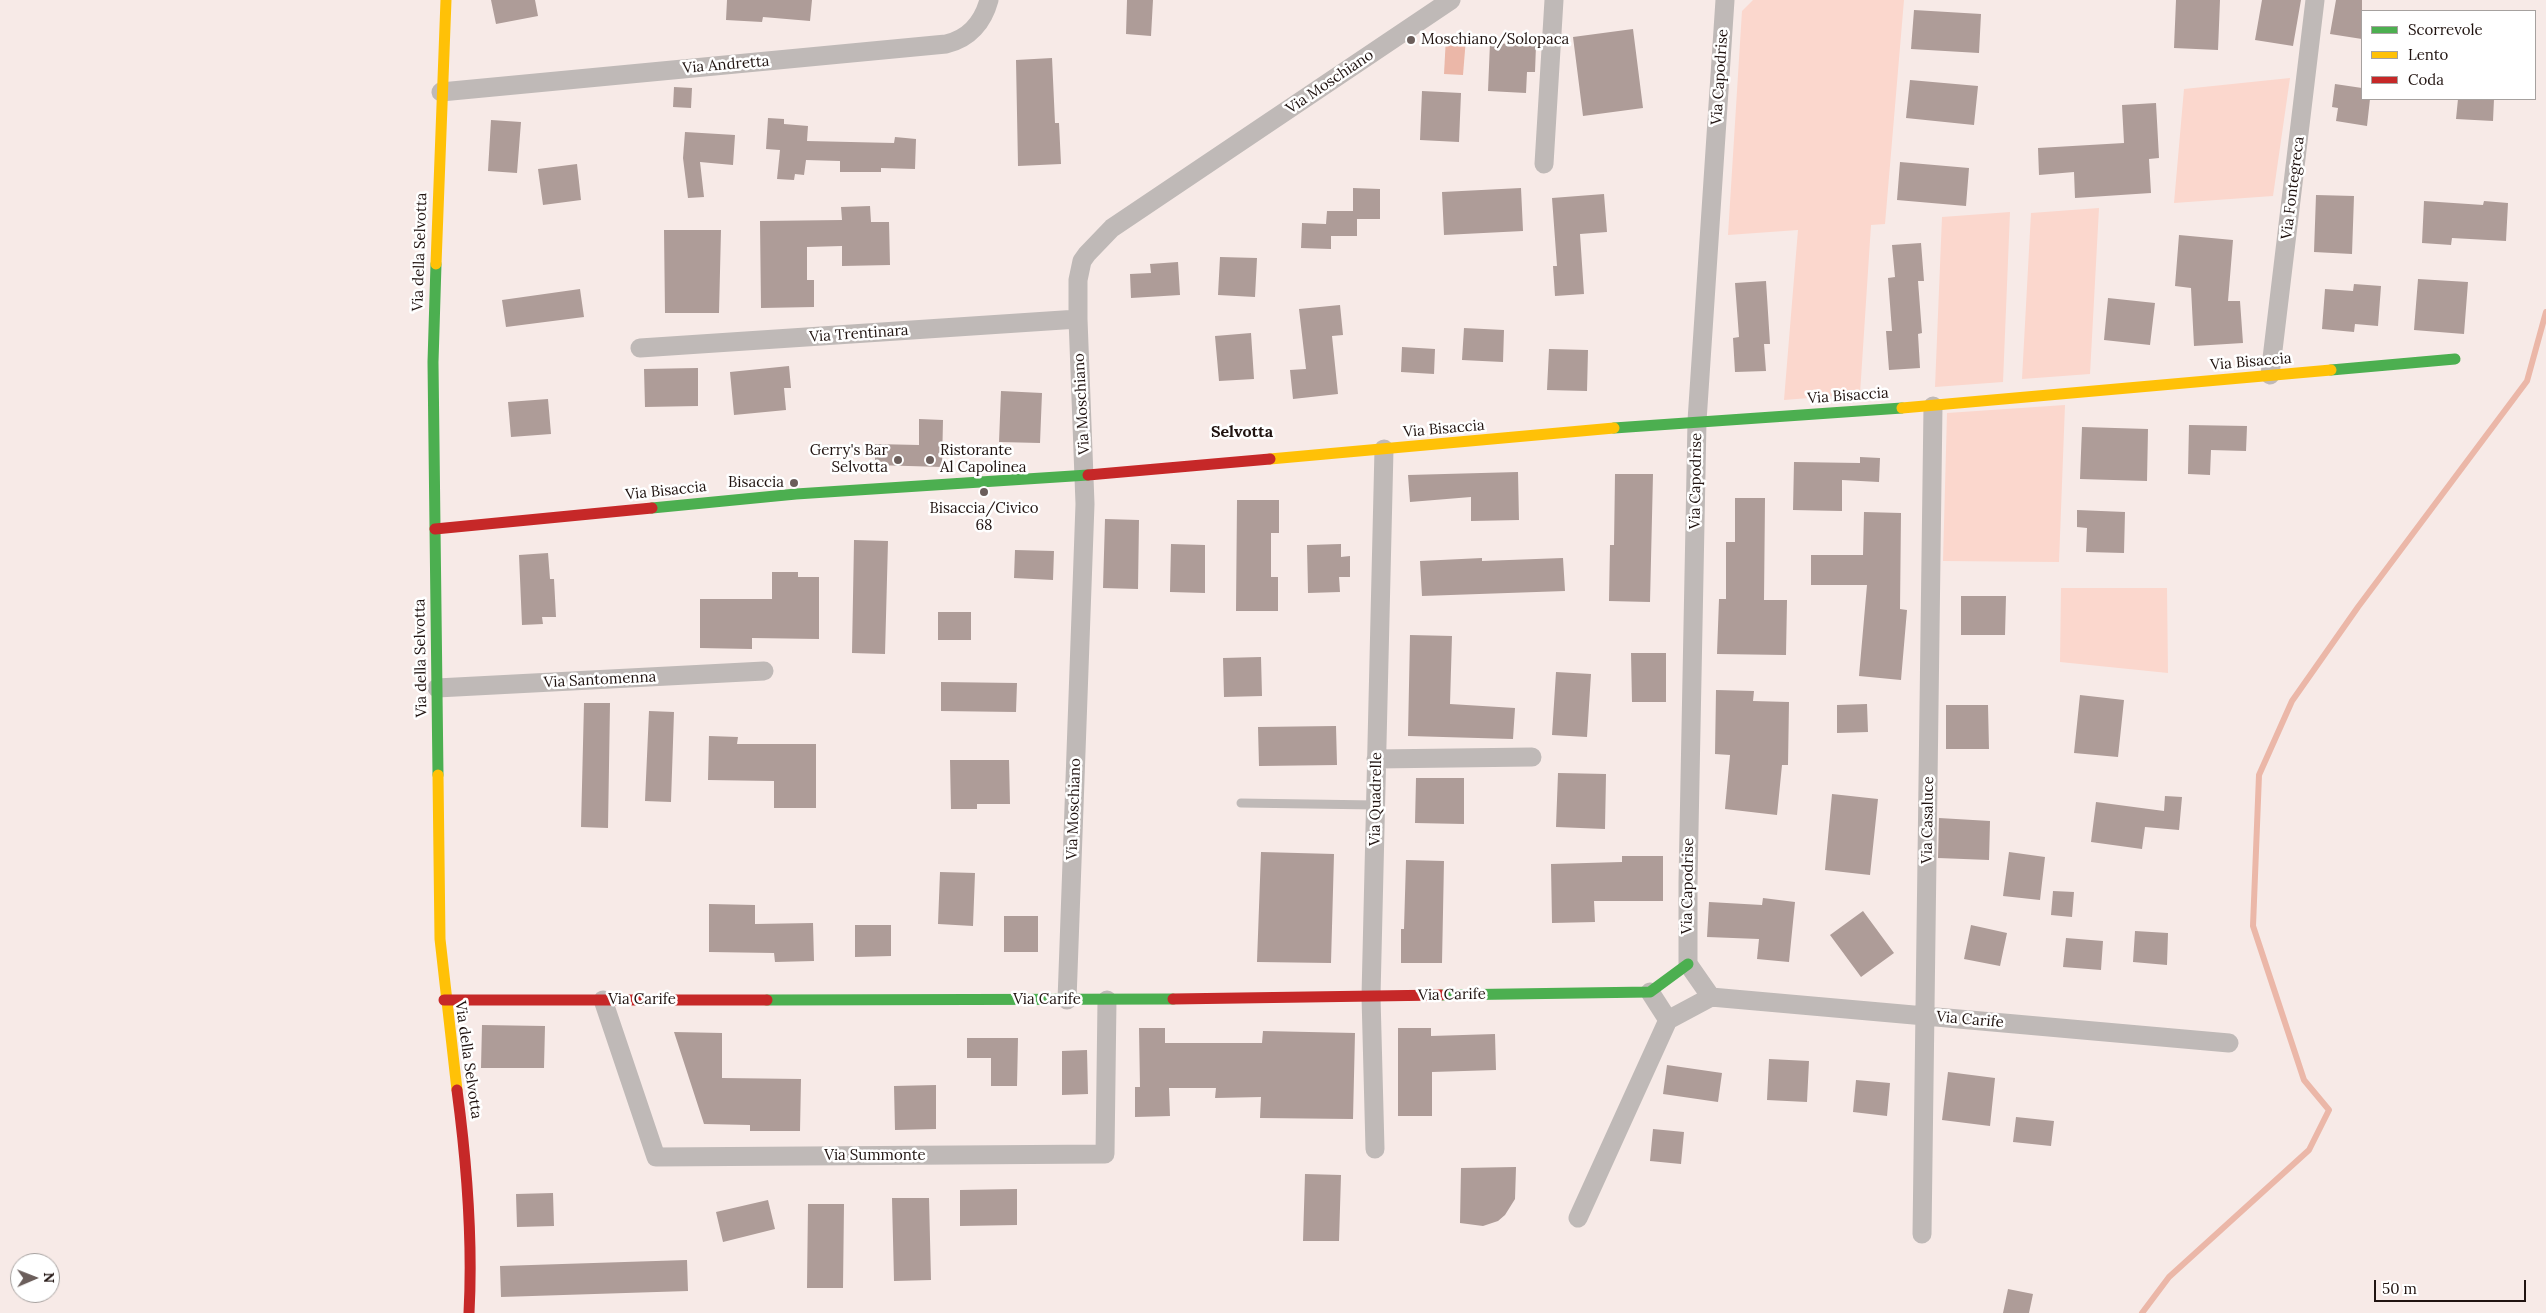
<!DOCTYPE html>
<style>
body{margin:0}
#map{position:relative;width:2546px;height:1313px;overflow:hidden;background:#f7eae7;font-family:Lora,serif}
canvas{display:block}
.legend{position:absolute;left:2361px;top:10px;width:175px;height:90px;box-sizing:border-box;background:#fff;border:1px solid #a6a19f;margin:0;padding:6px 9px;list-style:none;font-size:15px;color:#201310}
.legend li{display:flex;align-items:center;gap:10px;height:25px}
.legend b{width:25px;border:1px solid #a6a19f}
.north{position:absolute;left:10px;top:1253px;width:50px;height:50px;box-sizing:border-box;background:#fff;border:1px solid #a6a19f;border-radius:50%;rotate:89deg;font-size:14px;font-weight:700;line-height:20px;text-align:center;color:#201310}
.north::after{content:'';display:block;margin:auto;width:18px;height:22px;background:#6b5e5b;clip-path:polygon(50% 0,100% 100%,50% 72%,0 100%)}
.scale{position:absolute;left:2374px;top:1280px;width:152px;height:22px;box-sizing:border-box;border:2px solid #201310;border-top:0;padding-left:6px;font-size:15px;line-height:18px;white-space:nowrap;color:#201310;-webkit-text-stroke:4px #fff;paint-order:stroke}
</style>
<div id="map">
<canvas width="2546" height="1313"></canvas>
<ul class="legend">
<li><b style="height:6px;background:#4caf50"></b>Scorrevole</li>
<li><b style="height:6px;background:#ffc107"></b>Lento</li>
<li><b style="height:6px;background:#c62828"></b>Coda</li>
</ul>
<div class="north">N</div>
<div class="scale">50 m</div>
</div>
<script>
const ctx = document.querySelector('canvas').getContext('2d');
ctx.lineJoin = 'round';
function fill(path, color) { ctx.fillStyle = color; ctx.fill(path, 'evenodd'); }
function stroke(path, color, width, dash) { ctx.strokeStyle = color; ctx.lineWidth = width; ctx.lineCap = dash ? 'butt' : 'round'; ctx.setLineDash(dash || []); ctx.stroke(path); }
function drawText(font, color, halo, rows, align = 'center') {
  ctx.font = font + ' Lora,serif'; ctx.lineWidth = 5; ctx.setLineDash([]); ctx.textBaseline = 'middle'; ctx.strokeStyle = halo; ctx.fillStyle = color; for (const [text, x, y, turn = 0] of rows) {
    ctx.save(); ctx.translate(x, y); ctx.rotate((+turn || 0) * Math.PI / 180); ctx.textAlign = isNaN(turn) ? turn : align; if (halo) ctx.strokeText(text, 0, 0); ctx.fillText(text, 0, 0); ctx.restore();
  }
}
fill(new Path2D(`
 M1753,0h151l-19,224 -14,1 -11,169 -76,6 14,-170 -70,5 14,-224z
 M2290,78l-17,118 -99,7 10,-114z
 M2099,208l-9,166 -68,5 9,-166z
 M2010,212l-7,170 -68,5 7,-170z
 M2065,405l-6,157 -116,-1 4,-148z
 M2061,588h106l1,85 -108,-11z`), '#fbd7cd');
fill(new Path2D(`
 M1446,37l20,1 -3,37 -19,-1z`), '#ebb7a8');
stroke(new Path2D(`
 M2142,1313l27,-36 140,-127 20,-40 -25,-30 -51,-154 6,-151 33,-74 66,-94 169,-226 19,-69`), '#ebb7a8', 6);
fill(new Path2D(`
 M491,0h44l3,16 -42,8z
 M727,0h85l-2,21 -47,-4 -1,5 -36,-2z
 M1127,0h26l-2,36 -25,-2z
 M2176,0h44l-2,50 -44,-2z
 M2262,0h39l-8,46 -38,-6z
 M2336,0h26v39l-32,-5z
 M1914,10l67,4 -2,39 -68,-4z
 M1633,29l10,79 -60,8 -10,-79z
 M1490,43l46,2 -1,27h-8l-1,21 -38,-2z
 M1052,58l3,65h4l2,41 -43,2 -2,-106z
 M1910,80l68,6 -4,39 -68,-7z
 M2335,84l27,4v11h8l-3,27 -31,-5 2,-13 -6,-1z
 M674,87l18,1 -1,20 -18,-1z
 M1422,91l39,2 -2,49 -39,-2z
 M2458,99h36l-1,22 -37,-2z
 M2156,103l3,55 -10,1 2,34 -76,5 -1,-26 -35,3 -1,-27 86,-5 -2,-38z
 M768,118l16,1v5l24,2 -1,15 87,2 1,-6 21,2 -1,30 -34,-1v4h-41v-11l-34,-1 -2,15 -9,-1 -1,6 -17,-1 3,-29 -14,-1z
 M491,120l30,2 -4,51 -29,-2z
 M685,132l50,3 -2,30 -33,-3 4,35 -16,1 -5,-40z
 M1900,162l69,6 -3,38 -69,-6z
 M577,164l4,36 -38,5 -5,-36z
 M1353,188l27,1v30h-23v17h-26v13l-30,-1 1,-25 24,1 1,-13h26z
 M1521,188l2,43 -79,4 -2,-43z
 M1604,194l3,38 -27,2 4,60 -29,2 -2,-30h4l-5,-68z
 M2316,195l38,1 -2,58 -38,-2z
 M2424,201l59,4 1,-4 24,2 -2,38 -54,-3 -1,7 -29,-2z
 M870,206l1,16h18l1,43 -48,1v-20l-35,1v33h7v27l-53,1 -1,-87 82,-1 -1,-13z
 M664,230h57l-2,83h-54z
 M2179,235l54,5 -5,61h12l3,42 -49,3 -3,-58 -16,-2z
 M1921,243l3,38h-6l4,52 -4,1 2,34 -31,2 -3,-39h6l-4,-53 7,-1 -3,-32z
 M1220,257l37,1 -2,39 -37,-2z
 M1178,262l2,33 -49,3 -1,-24 21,-1 -1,-9z
 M2418,279l50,3 -4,52 -50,-4z
 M1766,281l4,63h-6l2,27 -31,1 -2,-34 6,-1 -4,-54z
 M2354,284l27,2 -3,40 -23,-2 -1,8 -32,-3 3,-40 28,2z
 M580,289l4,28 -78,10 -4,-27z
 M2108,298l47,5 -5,42 -46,-5z
 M1340,305l3,30 -11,1 6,58 -45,5 -3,-29 16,-1 -7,-60z
 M1464,328l40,2 -1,32 -41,-2z
 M1251,333l3,46 -35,2 -4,-45z
 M1402,347l33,2 -1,25 -33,-2z
 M1549,349l39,1 -1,41 -40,-1z
 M789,366l2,22h-7l2,22 -52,5 -4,-43z
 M698,368v38l-53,1 -1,-38z
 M1001,391l41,2 -2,50 -41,-1z
 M548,399l3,35 -40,3 -3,-35z
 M919,419l24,1 -1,47 -67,-2v-21l44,1z
 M2189,425l58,1 -1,25 -35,-1 -1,25 -22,-1z
 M2082,427l66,2 -1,52 -67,-2z
 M1860,457l20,1 -1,24 -37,-2v31l-49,-1 1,-48 66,1z
 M1518,472l1,48 -48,1v-24l-61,5 -2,-27z
 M1615,474h38l-3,128 -41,-1 1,-56h4z
 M1735,498h30l-1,102h23l-1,55 -69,-1 2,-55h7v-57h9z
 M1237,500h42v33h-8v44h7v34h-42z
 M2077,510l48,2 -1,41 -38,-1 1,-24 -10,-1z
 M1864,512l37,1 -1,96 7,1 -6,70 -42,-4 8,-91h-56v-30h52z
 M1105,519l34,1 -1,69 -35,-1z
 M854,540l34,1 -3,113 -33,-1z
 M1171,544l34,1v48l-35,-1z
 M1341,544v13l9,-1v21h-11l1,15 -32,1 -1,-48z
 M1015,550l39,1 -1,29 -39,-2z
 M548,553l2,26h4l2,38h-14l1,7 -21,1 -3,-70z
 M1482,558v3l81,-3 2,33 -143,5 -2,-35z
 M772,572h26v5h21v62l-67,-1v11l-52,-1v-49h72z
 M1961,596h45l-1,39h-44z
 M938,612h33v28h-33z
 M1410,635l42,1 -2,68 65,4 -2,31 -105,-3z
 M1631,653h35v49h-34z
 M1261,657l1,39 -38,1 -1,-39z
 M1556,672l35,2 -4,63 -35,-2z
 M941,682l76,1 -1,29 -75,-1z
 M1716,690l38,1 -1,10 36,1 -1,63h-6l-5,50 -52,-6 5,-54 -15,-1z
 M2080,695l44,5 -6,57 -44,-4z
 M584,703h26l-2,125 -27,-1z
 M1867,704l1,28 -31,1v-28z
 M1946,705h42l1,44h-43z
 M649,711l25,1 -3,90 -26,-1z
 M1336,726l1,39 -78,1 -1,-39z
 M709,736l29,1 -1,7h79v64h-42v-27l-66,-1z
 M950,760h59l1,44h-33v5h-26z
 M1558,773l48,1 -1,55 -49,-2z
 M1416,778h48v46l-49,-1z
 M1832,794l46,5 -8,76 -45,-5z
 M2165,796l17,1 -3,33 -34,-3 -3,22 -51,-7 5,-40 68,9z
 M1939,818l51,3 -1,39 -51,-2z
 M1261,852l73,2 -3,109 -74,-1z
 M2009,852l36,5 -5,43 -37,-4z
 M1622,856h41v45h-69l1,21 -43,1 -1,-59 71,-2z
 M1406,860l38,1 -2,102h-41v-34h3z
 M940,872l35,1 -2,53 -35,-2z
 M2053,891l21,1 -2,25 -21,-2z
 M1763,898l32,4 -6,60 -32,-3 2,-20 -52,-2 2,-35 53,3z
 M709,904l46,1v19l58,-1 1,38 -39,1 -1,-9 -65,-1z
 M1863,911l31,42 -33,24 -31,-42z
 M1004,916h34v36h-34z
 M855,925h36v31l-36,1z
 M1971,925l36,8 -7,33 -36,-7z
 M2135,931l33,2 -1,32 -34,-3z
 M2066,938l37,3 -2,29 -38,-3z
 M482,1025l63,1 -1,42h-63z
 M1139,1028h26v15h97l1,-12 92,2 -2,86 -93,-1 1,-21 -46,1 1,-10h-47l1,28 -35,1v-30h5z
 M1398,1028h33v8l64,-2 1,36 -64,2v44h-34z
 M674,1032l48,1v45l79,1 -1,52h-50v-6l-46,-1z
 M967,1038h51l-1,48h-26v-28h-24z
 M1087,1050l1,44 -26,1v-44z
 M1769,1059l40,2 -2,41 -40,-2z
 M1667,1065l55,8 -4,29 -55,-8z
 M1948,1072l47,6 -5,48 -48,-6z
 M1856,1080l34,3 -3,33 -34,-4z
 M936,1085v44l-41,1 -1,-44z
 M2016,1117l38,4 -3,25 -38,-4z
 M1653,1129l31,3 -3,32 -31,-3z
 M1516,1167l-1,32 -10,16 -7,6 -15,5 -23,-3 1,-55z
 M1305,1174l36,1 -2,66h-36z
 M1017,1189v36l-57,1v-36z
 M553,1193l1,33 -37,1 -1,-33z
 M892,1198h37l2,82 -37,1z
 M768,1200l7,29 -52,13 -7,-30z
 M808,1204h36l-1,84h-36z
 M687,1260l1,31 -187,6 -1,-31z
 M2008,1289l25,5 -4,19h-26z`), '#ae9c98');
stroke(new Path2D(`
 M1241,803l135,2`), '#bfb9b7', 9);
stroke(new Path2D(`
 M441,92l505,-48c23,-5 37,-22 43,-44
 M1544,164l10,-164
 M640,348l438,-29
 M2270,375l45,-375
 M437,688l327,-17
 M1376,759l156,-2
 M1650,992l18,28 43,-23 -23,-33v-82l9,-461 28,-421
 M1711,997l518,46
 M603,1000l53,157 449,-3 2,-154
 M1067,1000l18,-496 -7,-185v-39l4,-19 5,-7 25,-26 339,-228
 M1375,1149l-4,-153 13,-547
 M1578,1218l90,-198
 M1922,1234l11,-828`), '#bfb9b7', 19);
stroke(new Path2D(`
 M436,264l-3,98 5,413
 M2331,370l124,-11
 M1614,428l288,-20
 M652,508l144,-14 292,-19
 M1441,995l209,-3 38,-28
 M767,1000l406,-1`), '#4caf50', 11);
stroke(new Path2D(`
 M436,264l10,-264
 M1902,408l429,-38
 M1270,459l344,-31
 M438,775l2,164 17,151`), '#ffc107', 11);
stroke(new Path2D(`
 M1088,475l182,-16
 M435,529l217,-21
 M1173,999l268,-4
 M444,1000h323
 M457,1090c10,75 16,148 12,223`), '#c62828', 11);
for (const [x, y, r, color] of [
 [1411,40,5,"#6b5e5b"],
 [898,460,5,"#6b5e5b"],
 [930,460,5,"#6b5e5b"],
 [794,483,5,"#6b5e5b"],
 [984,492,5,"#6b5e5b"]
]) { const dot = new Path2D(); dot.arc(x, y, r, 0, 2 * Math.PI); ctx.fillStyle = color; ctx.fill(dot); stroke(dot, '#fff', 2); }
drawText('15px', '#201310', '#fff', [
 ["Moschiano/Solopaca",1421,40],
 ["Gerry's Bar",888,451,"right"],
 ["Selvotta",888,468,"right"],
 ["Ristorante",940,451],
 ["Al Capolinea",940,468],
 ["Bisaccia",784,483,"right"],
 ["Bisaccia/Civico",984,509,"center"],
 ["68",984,526,"center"]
], 'left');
drawText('15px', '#201310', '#fff', [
 ["Via Andretta",726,65,-5],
 ["Via Capodrise",1720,77,-86],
 ["Via Moschiano",1330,82,-34],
 ["Via Fontegreca",2293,188,-83],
 ["Via della Selvotta",420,252,-88],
 ["Via Trentinara",859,334,-4],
 ["Via Bisaccia",2251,362,-5],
 ["Via Bisaccia",1848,396,-4],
 ["Via Moschiano",1082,404,-93],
 ["Via Bisaccia",1444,429,-5],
 ["Via Capodrise",1696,481,-89],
 ["Via Bisaccia",666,491,-6],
 ["Via della Selvotta",421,658,-91],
 ["Via Santomenna",600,680,-3],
 ["Via Quadrelle",1376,799,-89],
 ["Via Moschiano",1074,809,-88],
 ["Via Casaluce",1928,820,-89],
 ["Via Capodrise",1688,886,-89],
 ["Via Carife",1452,995,-1],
 ["Via Carife",642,1000],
 ["Via Carife",1047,1000],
 ["Via Carife",1970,1020,5],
 ["Via della Selvotta",468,1060,82],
 ["Via Summonte",875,1156]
]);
drawText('bold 16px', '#201310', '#fff', [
 ["Selvotta",1242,432]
]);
</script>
